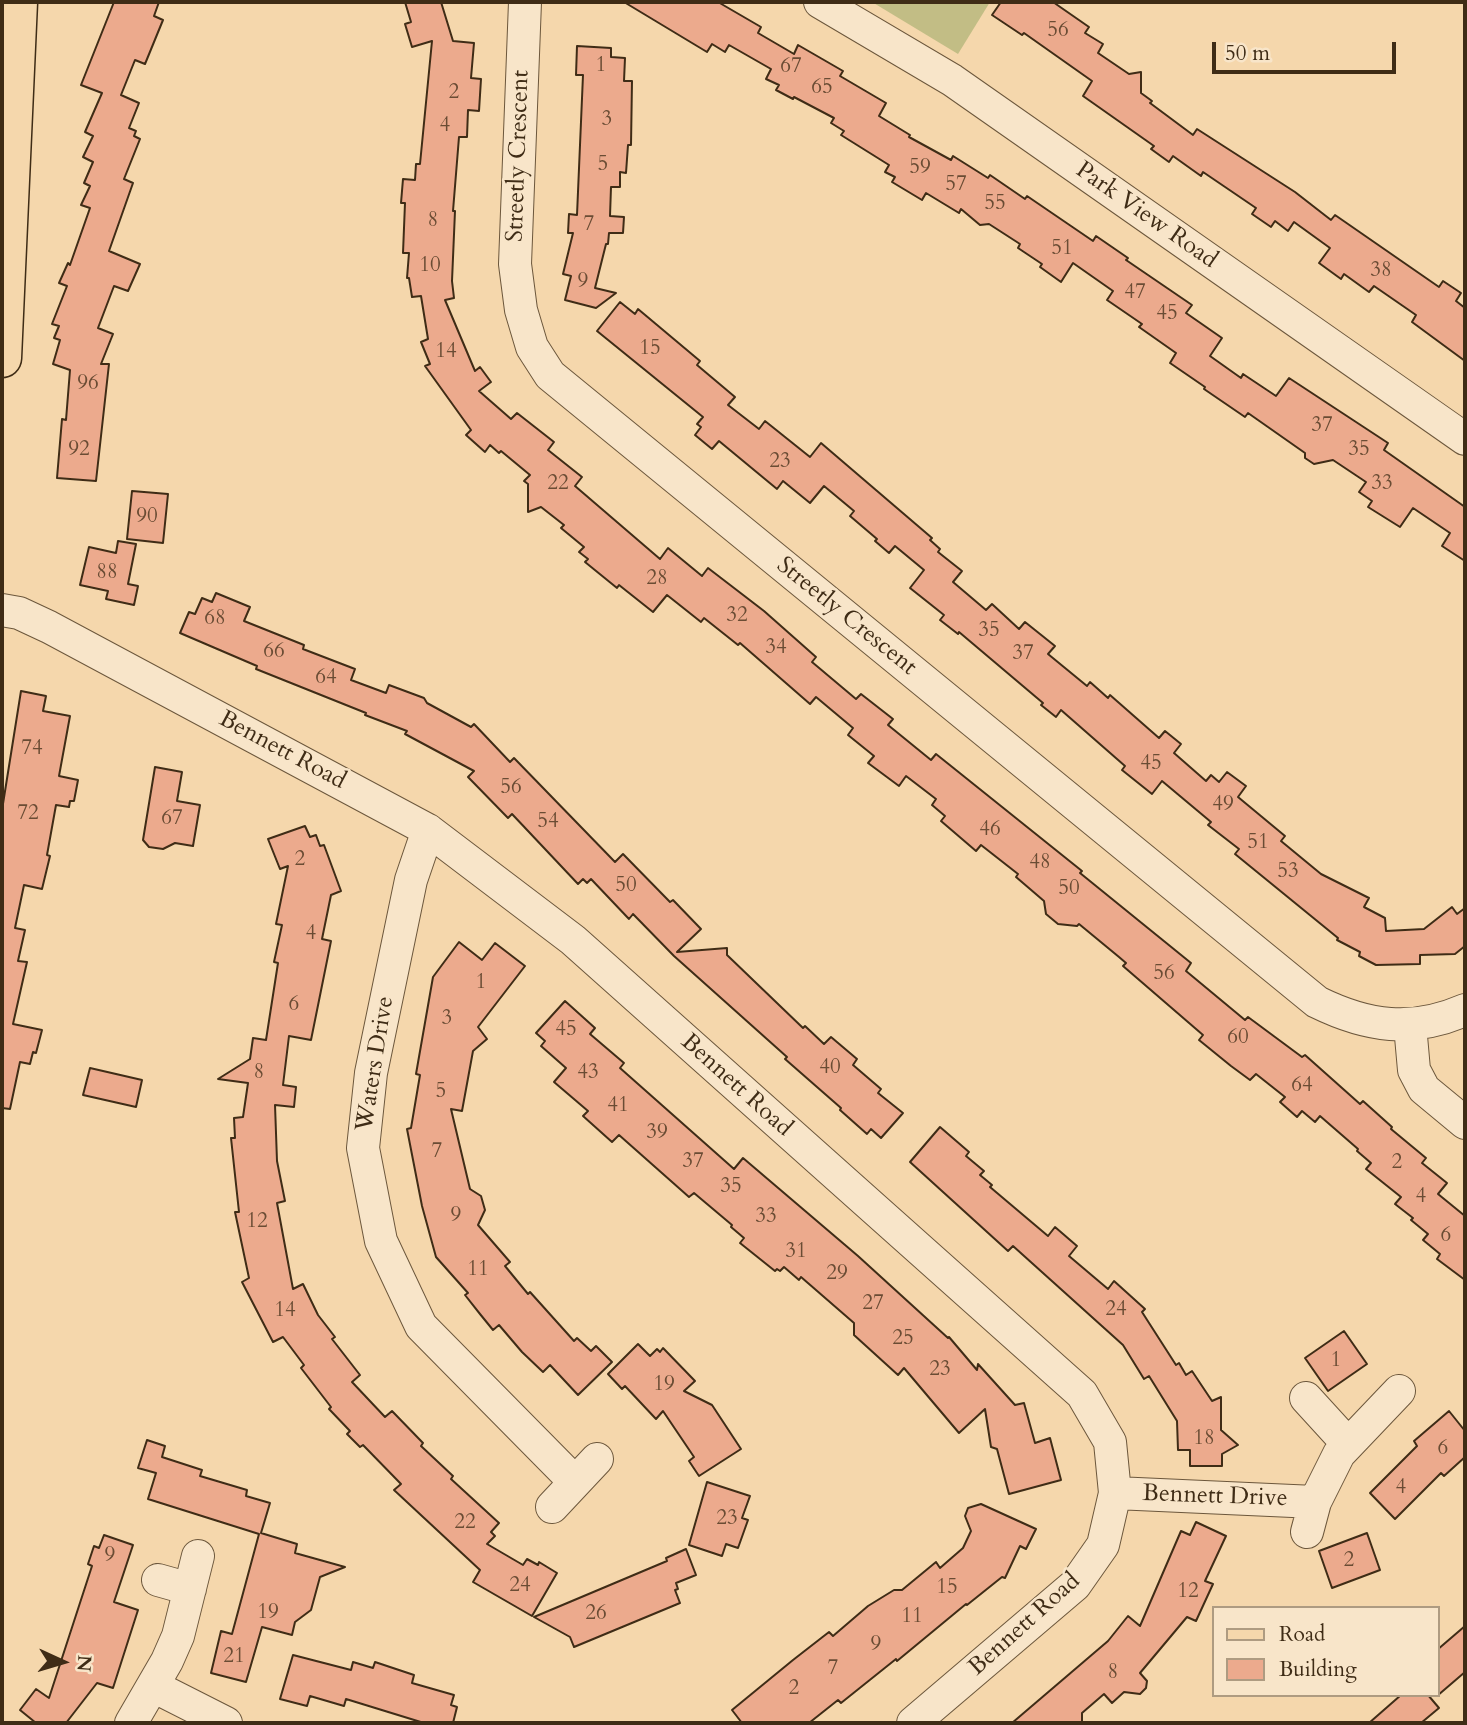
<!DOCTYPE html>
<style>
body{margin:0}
#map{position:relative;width:1467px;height:1725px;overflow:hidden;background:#f5d7ac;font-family:Cardo,serif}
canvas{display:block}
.frame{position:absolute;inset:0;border:4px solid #3f2c16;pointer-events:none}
.legend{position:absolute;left:1212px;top:1606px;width:228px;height:91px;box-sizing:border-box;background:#f8e5c9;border:2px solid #ae9b81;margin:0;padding:9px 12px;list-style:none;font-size:21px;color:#3f2c16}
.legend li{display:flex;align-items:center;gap:14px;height:35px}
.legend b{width:35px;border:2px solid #ae9b81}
.north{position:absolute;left:28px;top:1627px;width:70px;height:70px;-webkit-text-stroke:5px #f8e5c9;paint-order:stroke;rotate:94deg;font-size:19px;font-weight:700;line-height:28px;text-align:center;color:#3f2c16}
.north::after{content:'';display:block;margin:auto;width:24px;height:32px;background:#3f2c16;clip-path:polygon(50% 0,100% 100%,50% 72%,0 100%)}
.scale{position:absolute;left:1212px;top:42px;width:184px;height:32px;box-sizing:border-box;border:4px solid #3f2c16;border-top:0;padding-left:9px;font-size:21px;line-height:24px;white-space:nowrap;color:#3f2c16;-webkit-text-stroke:5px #f8e5c9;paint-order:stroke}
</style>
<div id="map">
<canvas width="1467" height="1725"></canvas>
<div class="frame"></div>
<ul class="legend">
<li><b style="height:9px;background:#f5d7ac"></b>Road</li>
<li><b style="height:19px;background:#ecaa8d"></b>Building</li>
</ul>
<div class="north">N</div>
<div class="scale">50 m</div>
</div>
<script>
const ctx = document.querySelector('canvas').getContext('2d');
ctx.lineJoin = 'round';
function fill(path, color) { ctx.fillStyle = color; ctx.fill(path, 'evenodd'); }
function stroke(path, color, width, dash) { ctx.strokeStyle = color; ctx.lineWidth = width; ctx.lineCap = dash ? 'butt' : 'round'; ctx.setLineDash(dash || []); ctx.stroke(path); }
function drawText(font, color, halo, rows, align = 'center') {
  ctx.font = font + ' Cardo,serif'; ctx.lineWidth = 5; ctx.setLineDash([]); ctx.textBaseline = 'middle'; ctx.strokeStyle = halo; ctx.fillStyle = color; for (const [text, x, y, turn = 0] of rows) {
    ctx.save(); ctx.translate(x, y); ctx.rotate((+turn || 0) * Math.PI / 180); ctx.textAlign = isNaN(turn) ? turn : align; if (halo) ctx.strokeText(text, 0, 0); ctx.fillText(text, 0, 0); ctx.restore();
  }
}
fill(new Path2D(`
 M872,2h118l-32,52z`), '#c2bd85');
const building = new Path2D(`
 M114,2h45l-5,14 9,4 -18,44 -10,-4 -14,35 18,8 -10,25 7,3 -2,5 6,3 -16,40 9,4 -24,68 31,13 -12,27 -14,-5 -16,42 15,6 -12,30h8l-13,117 -39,-3 5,-59 4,1 4,-50 -17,-6 7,-24 -6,-2 5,-12 -7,-2 15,-38 -8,-3 9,-20 2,2 20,-57 -9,-3 9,-19 -6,-3 9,-21 -10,-5 10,-21 -8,-4 17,-39 -21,-8z
 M405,2h36l12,39 21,2 -3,35 10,1 -2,32 -11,-1 -1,27h-8l-6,74h2l-3,70 2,17 -9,2 30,71 5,-4 11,15 -12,9 32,28 6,-6 37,29 -6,8 34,27 -7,9 85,73 8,-11 34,28 6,-8 56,43 52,46 -4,5 44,37 5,-5 32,25 -5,6 43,35 5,-6 146,117 -2,2 111,90 -5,8 59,49 3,-3 54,40 3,-2 55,49 3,-3 29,26 -1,2 35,29 -4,5 25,20 -9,11 27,22v64l-28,-21 3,-5 -17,-14 5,-6 -17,-14 2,-2 -18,-14 6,-7 -35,-28 5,-6 -14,-12 1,-2 -38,-33 -5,6 -13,-11 -5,6 -17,-15 5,-5 -29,-23 -6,6 -19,-14 -32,-26 4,-5 -80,-69 3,-3 -7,-6 -40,-33 -2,2 -19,-2 -12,-10 -2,-13 -28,-24 2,-3 -37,-29 -5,6 -35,-30 4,-5 -13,-11 4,-6 -30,-23 -7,10 -31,-23 6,-7 -26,-21 5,-7 -37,-31 -6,7 -70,-61 -2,2 -34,-27 -3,4 -34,-27 -14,17 -34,-27 -2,3 -32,-26 3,-3 -9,-7 5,-5 -23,-19 3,-3 -23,-18 -13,5v-28l-4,-3 6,-6 -29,-24 -2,2 -9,-8 -5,7 -19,-17 5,-5 -46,-64 5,-2 -9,-22 7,-3 -7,-43 -9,1 -3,-19h-2l2,-25h-6l2,-50h-4l2,-24 12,1 1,-16h4l12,-123 -20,6 -7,-23 6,-2z
 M624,2h94l43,25 -3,6 36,21 4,-9 45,26 -3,5 46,27 -7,13 31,19 -1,2 42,23 2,-4 35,22 2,-3 35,24 2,-3 66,45 3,-5 32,22 -2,2 66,45 -6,8 36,25 -12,18 31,22 2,-4 33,22 13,-18 99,65 -4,7 81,57v54l-23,-15 8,-13 -37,-25 -13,19 -32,-20 4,-6 -13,-9 7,-10 -33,-22 -19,4 -9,-6v-5l-57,-40 -3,4 -41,-28 1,-2 -35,-24 6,-10 -37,-26 3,-3 -35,-24 6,-9 -40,-28 -12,19 -21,-15 2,-3 -24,-16 2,-4 -31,-20 -9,1 -19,-16 -2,4 -33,-20 -4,7 -30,-18 3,-5 -10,-5 4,-7 -48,-30 3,-4 -13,-8 3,-5 -40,-21 -1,2 -17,-9 3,-5 -13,-6 5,-10 -42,-24 -4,7 -13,-8 -5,8z
 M1001,2h52l36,25 -4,6 18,11 -5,9 31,21 12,-2v21l11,8 -2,2 43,32 4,-6 98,63 36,28 4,-5 104,72 4,-6 18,12 -5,8 9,7v53l-53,-39 4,-7 -42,-29 -5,6 -25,-18 -3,5 -22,-16 11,-15 -36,-26 -6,9 -13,-10 -4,6 -19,-13 4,-6 -53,-36 -2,4 -28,-20 -4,6 -18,-13 3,-3 -71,-50 9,-15 -68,-48 -2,2 -30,-20z
 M577,46l34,2v9l14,1 -1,23h8l-1,64h-3l-2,28 -6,-1v15h-9l-1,29 14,1 -1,16h-14l-1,11h-2l-11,44 21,5 -20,15 -31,-8 6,-24 -8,-2 10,-41h-5l1,-19 8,1 6,-140h-7z
 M620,302l15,12 3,-5 62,52 -3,4 38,32 -7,8 31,24 6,-8 45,36 11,-14 111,95 -2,2 10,9 -2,3 24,19 -9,11 33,28 6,-6 27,25 6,-7 30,24 -7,8 39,32 3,-4 18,16 2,-3 49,43 6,-7 16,13 -7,9 32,28 5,-6 8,7 8,-10 19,14 -8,11 47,39 -4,5 40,33 48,24 -5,9 21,11 1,13 38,-2 28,-22 5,7 8,-6v38l-10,8 -35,1v9l-44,1 -17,-9 1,-4 -23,-12 1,-2 -103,-84 4,-5 -31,-24 3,-3 -49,-41 -10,13 -30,-24 3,-4 -64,-56 -5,7 -15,-12 2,-2 -84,-71 -1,2 -18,-14 4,-5 -34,-27 14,-18 -29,-24 -6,7 -14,-12 2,-2 -27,-23 4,-5 -30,-25 -14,17 -27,-22 -6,8 -58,-48 -7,8 -17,-14 6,-8 -4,-3 6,-7 -106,-86z
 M132,491l36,3 -5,49 -36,-4z
 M118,541l18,3 -8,40 10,2 -4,19 -28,-6 2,-8 -28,-6 9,-38 27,6z
 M216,593l34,14 -6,14 60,24 -1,4 52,20 -4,11 35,13 3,-8 35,13 3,5 44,24 3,-3 36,38 4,-4 101,104 8,-8 47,48 3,-2 28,29 -24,23 50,-4v7l76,73 2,-2 19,18 7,-7 26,22 -4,6 28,24 -3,4 25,20 -22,25 -10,-9 -4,5 -27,-24 1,-2 -56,-49 2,-2 -113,-101 -41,-42 -4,5 -38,-40 -4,4 -4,-4 -5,5 -66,-70 -4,4 -40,-41 6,-6 -69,-37 2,-3 -42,-16 1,-2 -110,-44 1,-3 -77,-33 9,-21 6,2 7,-16 10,4z
 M21,691l25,5 -3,15 27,5 -11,60 19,4 -4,21h-4l-1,6 -13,-2 -9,50 3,1 -8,33 -18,-4 -9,43 10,2 -7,31 9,1 -14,62 29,6 -6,23 -3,-1 -3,12 -10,-2 -10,47 -8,-1v-298z
 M155,767l27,5 -5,29 23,4 -7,41 -18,-3 -12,6 -14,-2 -6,-7z
 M305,826l5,11 6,-2 4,11 4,-1 17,46 -10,4 -9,44 9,2 -20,99 -22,-4 -6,49 13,2 -2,20 -19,-2 2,56 8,40 -8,2 16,86 10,-5 15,31 17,22 -3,2 28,36 -8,7 33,35 7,-6 31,32 -2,3 32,30 -2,3 48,44 -8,9 4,4 -8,8 36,21 4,-6 11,6 1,-3 18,11 -25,43 -59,-34 7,-12 -86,-80 7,-6 -38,-39 -3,2 -13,-13 3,-3 -21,-22 2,-2 -30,-39 3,-3 -21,-28 -10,5 -31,-60 7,-4 -14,-66h4l-8,-74h4l-1,-20 9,-1 5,-34 -30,-4 32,-20 3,-21 13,2 12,-77 -4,-1 8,-37 -6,-1 12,-58 -8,3 -12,-30z
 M459,942l23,18 13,-17 30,23 -47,61 9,12 -14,12 -11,60 -11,-2 19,80 11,7 4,14 -7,15 32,37 -5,4 23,28 2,-2 44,49 3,-3 14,13 5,-5 16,16 -34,33 -28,-30 -7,7 -21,-20 -23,-27 -6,5 -13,-16 -15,-19 3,-2 -32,-36 -14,-51 -15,-77 4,-1 9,-53 -4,-1 17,-97z
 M565,1001l30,27 -5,6 34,29 -4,5 114,101 9,-11 115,98 90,82 1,-1 28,33 1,-6 37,41 9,-2 11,40 15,-5 11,42 -52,14 -12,-45 -6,-2 -6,-38 -26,24 -55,-65 -6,7 -44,-40v-12l-53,-46 -2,3 -15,-13 -4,4 -3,-2 -2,2 -35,-28 4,-5 -13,-11 1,-2 -38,-32 -5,4 -70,-62 -7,7 -29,-26 5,-5 -34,-29 12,-14 -25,-22 4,-5 -9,-8z
 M90,1068l52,12 -6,27 -53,-12z
 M940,1127l29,25 -3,4 18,15 -4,4 12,10 -2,2 58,49 7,-9 22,19 -8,10 39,33 6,-8 31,28 -3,3 34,53 3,-2 7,12 6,-4 20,30 9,-4v33l17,15 -16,9v12h-32v-16h-12l-1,-29 -28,-45 -5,3 -21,-34 -110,-99 -5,5 -98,-89z
 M1344,1331l23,33 -39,27 -23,-33z
 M638,1344l12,12 7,-7 3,3 3,-4 32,33 -11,10 28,14 29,44 -42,27 -10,-15 5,-4 -31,-46 -7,8 -31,-33 -3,3 -14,-15z
 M1449,1411l16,20v26l-21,19 -3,-3 -46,46 -25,-26 47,-47 -3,-5z
 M147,1440l18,6 -3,11 40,13 -2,6 47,14 -1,6 24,7 -9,30 36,11 -2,9 50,14 -25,10 -9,33 -16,12 -3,13 -30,-8 -16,55 -35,-9 10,-42 11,3 27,-100 -111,-35 8,-26 -18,-5z
 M707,1482l43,14 -8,22 6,2 -10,28 -12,-4 -4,12 -33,-11z
 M981,1504l55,25 -10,20 -6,-3 -15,32 -3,-1 -35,28 -1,-1 -69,57 -1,-2 -55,44 -3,-3 -29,23h-67l-10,-13 61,-50 36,-28 4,4 35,-30 26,-16h8l34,-28 4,6 23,-20 8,-17 -6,-15 3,-8z
 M1196,1522l30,14 -21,45 8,3 -17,37 -9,-4 -47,56 7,8 -1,7 -6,6 -16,-2 -12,11 -8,-9 -22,19v10h-70l96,-82 20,-25 12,10 41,-95 9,4z
 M1367,1533l13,37 -48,18 -13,-37z
 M104,1535l29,10 -19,57 24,8 -25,78 -16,-5 -31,40h-30l-16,-13 16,-21 13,9 43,-132 -4,-2 6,-18 5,2z
 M686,1549l10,26 -20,8 2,6 -3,1 5,13 -106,44 -4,-10 -36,-20 133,-56 -1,-3z
 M1465,1626v46l-28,24v-46z
 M293,1655l58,15 2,-8 20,6 2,-6 39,13 -2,8 42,12 -3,10 6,2 -4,16h-29l-78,-24 -2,7 -34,-10 -3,10 -27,-7z
 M1401,1695h27l11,13 -18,15h-52z`);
fill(building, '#ecaa8d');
stroke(building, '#3f2c16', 2);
const minor = new Path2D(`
 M525,2l-10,262 6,46 11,37 18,28 767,627c51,25 95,31 148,8
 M820,2l132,78 513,359
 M2,610l17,3 30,14 379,203 145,110 509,454 28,48 5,51 -12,52 -28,40 -162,138
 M428,830l-17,50 -40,193 -8,75 18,93 40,85 154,156
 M1410,1025l4,45 10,19 41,34
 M1306,1398l42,46
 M1115,1493l200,9 24,-48 60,-63
 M552,1507l45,-48
 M1307,1532l8,-30
 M158,1580l32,9
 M153,1686l73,37
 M131,1723l36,-62 11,-25 20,-80`);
const major = new Path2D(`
 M2,358l16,-356`);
stroke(minor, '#6c573c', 34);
stroke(major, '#3f2c16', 41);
stroke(minor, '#f8e5c9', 32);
stroke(major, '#f5d7ac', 38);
drawText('21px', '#6a4c34', null, [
 ["56",1058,31],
 ["1",601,66],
 ["67",791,67],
 ["65",822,88],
 ["2",454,93],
 ["3",607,120],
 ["4",445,126],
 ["5",603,165],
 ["59",920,168],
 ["57",956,185],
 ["55",995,204],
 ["8",433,221],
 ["7",589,225],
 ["51",1062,249],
 ["10",430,266],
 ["38",1381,271],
 ["9",583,282],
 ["47",1135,293],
 ["45",1167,314],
 ["15",650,349],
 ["14",446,352],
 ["96",88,384],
 ["37",1322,426],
 ["92",79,450],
 ["35",1359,450],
 ["23",780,462],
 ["22",558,484],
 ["33",1382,484],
 ["90",147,517],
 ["88",107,573],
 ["28",657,579],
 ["32",737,616],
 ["68",215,619],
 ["35",989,631],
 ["34",776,648],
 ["66",274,652],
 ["37",1023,654],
 ["64",326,678],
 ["74",32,749],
 ["45",1151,764],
 ["56",511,788],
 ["49",1223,805],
 ["72",28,814],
 ["67",172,819],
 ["54",548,822],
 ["46",990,830],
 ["51",1258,843],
 ["2",300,860],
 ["48",1040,863],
 ["53",1288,872],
 ["50",626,886],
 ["50",1069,889],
 ["4",311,934],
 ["56",1164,974],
 ["1",481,983],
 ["6",294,1005],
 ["3",447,1019],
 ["45",566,1030],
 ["60",1238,1038],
 ["40",830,1068],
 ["8",259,1073],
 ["43",588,1073],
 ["64",1302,1086],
 ["5",441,1092],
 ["41",618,1106],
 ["39",657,1133],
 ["7",437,1152],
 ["37",693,1162],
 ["2",1397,1163],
 ["35",731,1187],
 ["4",1421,1197],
 ["9",456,1216],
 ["33",766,1217],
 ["12",257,1222],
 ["6",1446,1236],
 ["31",796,1252],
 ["11",478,1270],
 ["29",837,1274],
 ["27",873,1304],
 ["24",1116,1310],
 ["14",285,1311],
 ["25",903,1339],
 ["1",1336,1361],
 ["23",940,1370],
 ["19",664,1385],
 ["18",1204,1439],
 ["6",1443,1449],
 ["4",1401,1488],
 ["23",727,1519],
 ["22",465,1523],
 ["9",110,1556],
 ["2",1349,1561],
 ["24",520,1586],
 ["15",947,1588],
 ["12",1188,1592],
 ["19",268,1613],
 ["26",596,1614],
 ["11",912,1617],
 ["9",876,1645],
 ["21",234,1657],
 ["7",833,1669],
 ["8",1113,1673],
 ["2",794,1689]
]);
drawText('24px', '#3f2c16', '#f8e5c9', [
 ["Streetly Crescent",519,156,-88],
 ["Park View Road",1146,216,35],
 ["Streetly Crescent",846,617,39],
 ["Bennett Road",282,751,28],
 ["Waters Drive",376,1064,-81],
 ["Bennett Road",736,1086,42],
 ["Bennett Drive",1215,1497,2],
 ["Bennett Road",1025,1625,-42]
]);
</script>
